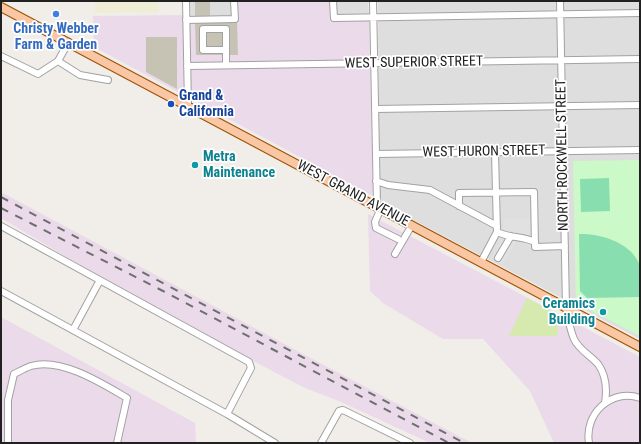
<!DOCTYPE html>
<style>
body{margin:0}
#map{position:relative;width:641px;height:444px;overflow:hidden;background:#f1ede8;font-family:"Roboto Condensed",sans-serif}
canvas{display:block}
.frame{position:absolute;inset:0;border:2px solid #212121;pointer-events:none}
</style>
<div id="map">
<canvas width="641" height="444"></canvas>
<div class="frame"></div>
</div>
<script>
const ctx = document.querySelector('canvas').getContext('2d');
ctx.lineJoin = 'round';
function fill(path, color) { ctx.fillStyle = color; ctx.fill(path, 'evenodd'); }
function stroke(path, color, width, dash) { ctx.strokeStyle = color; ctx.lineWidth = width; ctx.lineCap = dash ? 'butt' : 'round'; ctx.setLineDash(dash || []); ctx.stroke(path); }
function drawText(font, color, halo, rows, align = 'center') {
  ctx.font = font + ' "Roboto Condensed",sans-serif'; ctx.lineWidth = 3.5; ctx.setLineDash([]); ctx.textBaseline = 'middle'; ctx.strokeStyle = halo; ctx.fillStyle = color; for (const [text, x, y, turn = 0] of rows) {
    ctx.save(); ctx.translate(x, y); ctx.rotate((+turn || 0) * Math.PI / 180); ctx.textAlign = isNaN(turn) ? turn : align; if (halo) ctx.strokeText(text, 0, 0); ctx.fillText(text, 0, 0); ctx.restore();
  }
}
fill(new Path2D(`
 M190,1h44l1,18 -44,1z
 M333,1h35l1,16 -35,1z
 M378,1h262v338l-261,-137z`), '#dfdedf');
fill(new Path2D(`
 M234,1h99l1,17 35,-1 4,175 -2,3 -277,-148 -1,-31 98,-1v5l43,-1z
 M1,192l304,163 167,88h-42l-91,-42 -34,-13 -148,-77 -156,-93z
 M368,214l272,143v86h-86l-24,-52 -47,-52h-40l-60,-36 -13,-12z
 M1,317l194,106 1,20h-195z`), '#eadaea');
fill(new Path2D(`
 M195,1h15v16h-15z
 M237,21l1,34h-42l-1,-33z
 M146,37h31v52l-31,-17z`), '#c6c3b4');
fill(new Path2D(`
 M95,1h63l1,11 -64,1z`), '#efedd5');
fill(new Path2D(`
 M527,298l32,17 -2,21h-48z`), '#d6eab0');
fill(new Path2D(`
 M640,160v176l-64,-33 -3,-142z`), '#ccf9c8');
fill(new Path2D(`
 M609,178l1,33 -29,1 -1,-33z
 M579,234c21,-1 54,9 61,32 1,9 0,22 0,31l-53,1 -7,-7z`), '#89deaf');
fill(new Path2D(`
 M504,219h28l1,30 -16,-9 -14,24 -12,-6 13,-24z`), '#e1e1e1');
const minor = new Path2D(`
 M186,1l2,106
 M333,1l1,17 306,-5
 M373,1l4,205
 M560,1l6,307c2,10 4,22 8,31 5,11 16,16 24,25 8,11 9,26 7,39
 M186,20l49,-1 -1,-18
 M226,50h-23v-21h23v36
 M1,56l37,18 20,-13 10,-18
 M58,61l22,14 28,5
 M187,66l453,-7
 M375,109l265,-4
 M376,154l264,-4
 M376,181l12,4 42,5 67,36
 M459,206v-13l75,-1 1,55 30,-1
 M381,208l-6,14 1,6 22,11
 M1,226l248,136 2,6 -24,46
 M497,232c12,6 25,4 38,10
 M395,254l17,-29
 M498,258l13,-22
 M481,262l16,-30 -2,-80
 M1,291l226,123 48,29
 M73,330l26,-48
 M8,443v-43l6,-26c6,-3 11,-6 17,-8 30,-9 72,18 96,32l-10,45
 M321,443l18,-32 4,-1 67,33
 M589,443c-5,-29 22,-55 51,-45`);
const major = new Path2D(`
 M1,7l639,340`);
stroke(minor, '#a2a2a2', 8);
stroke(major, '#9c5103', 10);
stroke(minor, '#fff', 6);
stroke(major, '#fac7a4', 8);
stroke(new Path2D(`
 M1,197l463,246
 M1,208l162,83 286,152`), '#6f6f6f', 2, [8, 8]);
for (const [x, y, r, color] of [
 [56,14,4,"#3f7fe0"],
 [171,104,4,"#1a4fb4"],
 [195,165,4,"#0f9aa8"],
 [603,312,4,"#0f9aa8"]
]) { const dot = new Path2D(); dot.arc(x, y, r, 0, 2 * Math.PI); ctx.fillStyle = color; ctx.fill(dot); stroke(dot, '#fff', 1.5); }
drawText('bold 14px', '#366cbe', '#fff', [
 ["Christy Webber",56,29],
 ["Farm & Garden",56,45]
]);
drawText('14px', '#212121', '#fff', [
 ["WEST SUPERIOR STREET",414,63,-1],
 ["WEST HURON STREET",484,152,-1],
 ["NORTH ROCKWELL STREET",563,155,-91],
 ["WEST GRAND AVENUE",353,194,28]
]);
drawText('bold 14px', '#164399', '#fff', [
 ["Grand &",179,96],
 ["California",179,112]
], 'left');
drawText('bold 14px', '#0d838f', '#fff', [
 ["Metra",203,157],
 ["Maintenance",203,173],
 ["Ceramics",595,304,"right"],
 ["Building",595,320,"right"]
], 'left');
</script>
